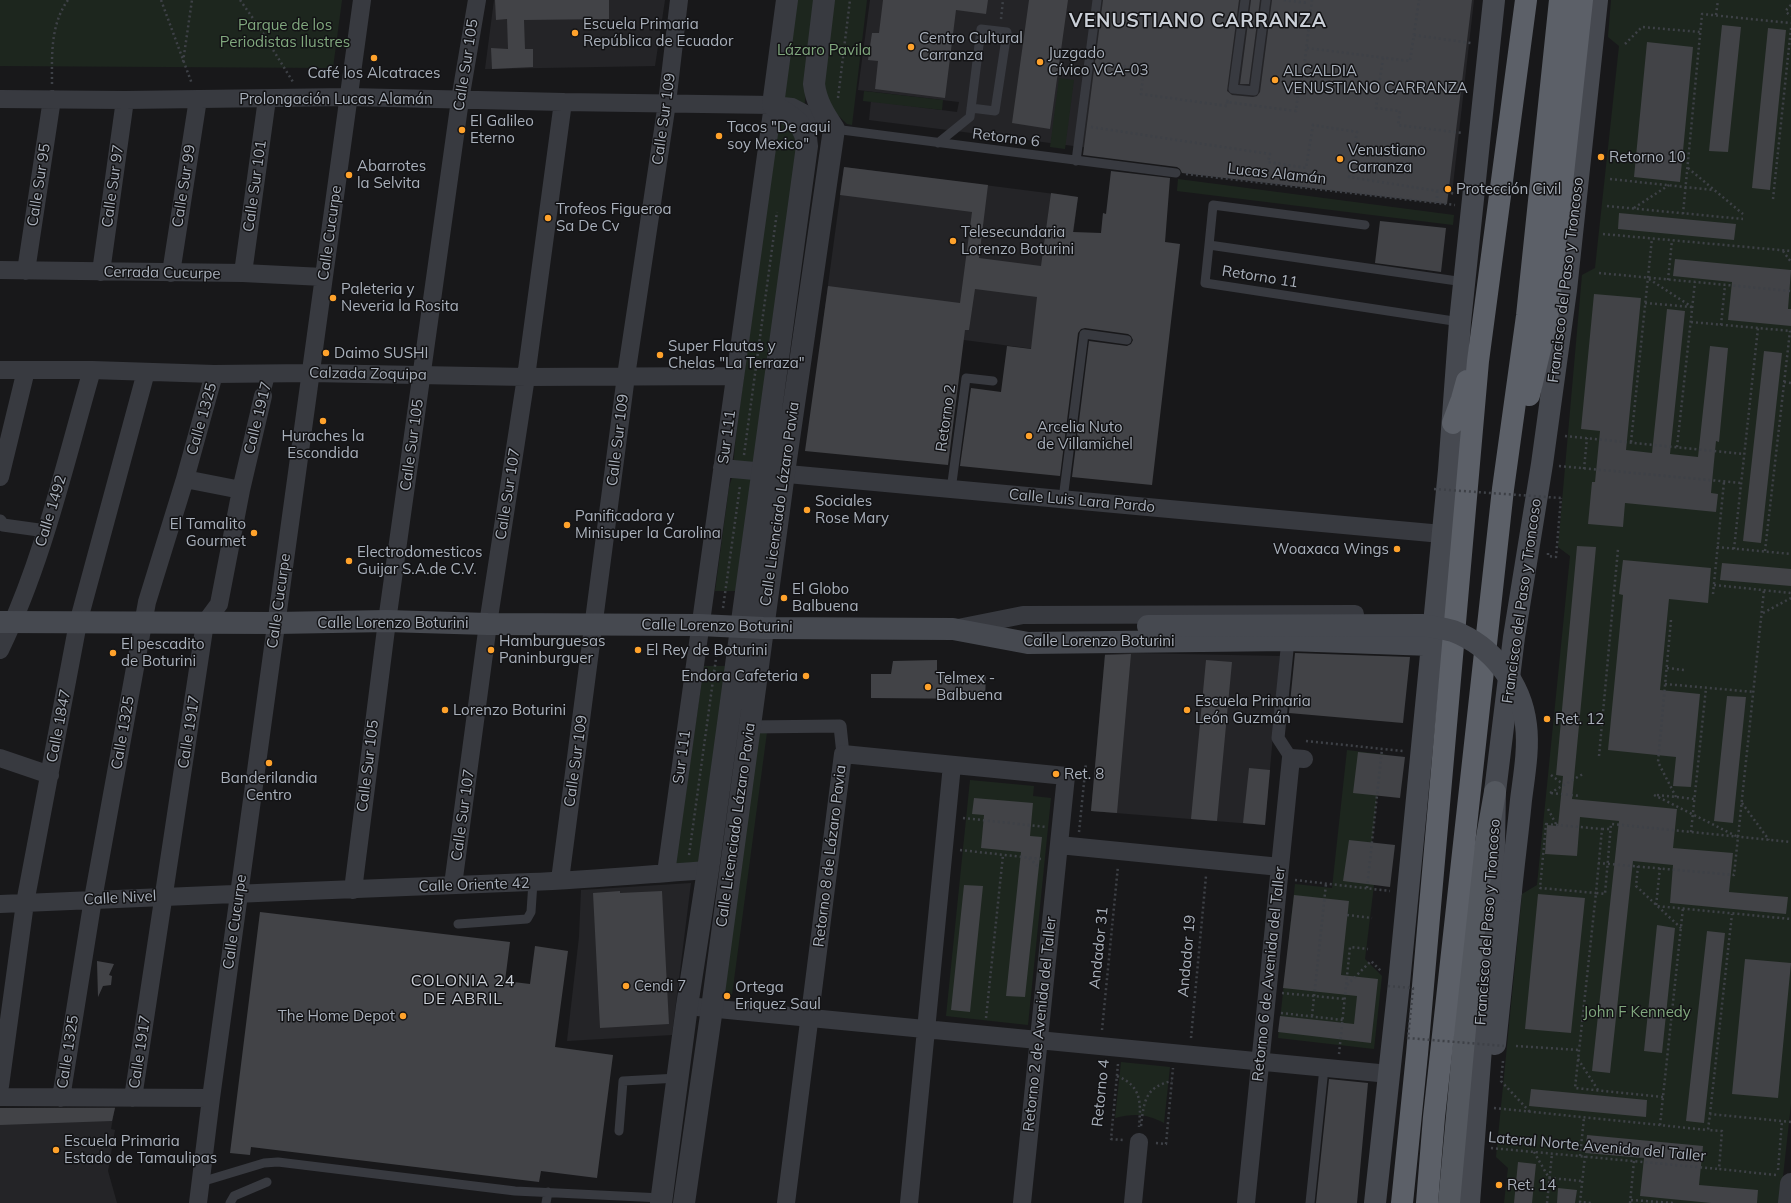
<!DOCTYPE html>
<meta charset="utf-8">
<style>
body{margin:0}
canvas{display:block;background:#18181a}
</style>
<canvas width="1791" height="1203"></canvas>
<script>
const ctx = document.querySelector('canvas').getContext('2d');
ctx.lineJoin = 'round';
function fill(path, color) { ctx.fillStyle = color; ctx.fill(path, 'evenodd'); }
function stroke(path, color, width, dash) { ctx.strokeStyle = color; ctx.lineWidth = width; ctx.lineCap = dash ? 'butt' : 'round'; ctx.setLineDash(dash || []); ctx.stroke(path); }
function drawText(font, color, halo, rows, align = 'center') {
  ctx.font = font + ' Mulish,sans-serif'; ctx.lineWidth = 3; ctx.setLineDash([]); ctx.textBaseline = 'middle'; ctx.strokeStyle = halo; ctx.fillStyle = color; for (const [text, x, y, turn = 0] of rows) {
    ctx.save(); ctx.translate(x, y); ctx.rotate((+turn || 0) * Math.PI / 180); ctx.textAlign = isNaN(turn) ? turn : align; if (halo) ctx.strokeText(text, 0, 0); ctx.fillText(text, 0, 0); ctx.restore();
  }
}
fill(new Path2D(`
 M494,0h171l-10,66 -170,3z
 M870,0h604l-22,194 -583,-74 2,-19 86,11 2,-10 -101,-12z
 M844,167l234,30 -20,155 -235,-30z
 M1131,653l149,3 -15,169 -174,-14 14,-157z
 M691,883l-19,152 -105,6 12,-104 2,-47z
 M115,1107l-4,22 4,1 -7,41 9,32h-117v-95z`), '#242427');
fill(new Path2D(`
 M0,0h342l-9,68 -333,-2z
 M794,0h73l-15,125 -5,-1 -40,-39 -66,506h-26l14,-104 3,-9 4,-43z
 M1611,0h180v1104l-11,99h-276l4,-35 -12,-11 26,-263 15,-9 33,-329 -12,-9 24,-272 13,-7 24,-222 -11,-9z
 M1059,78l15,2 -9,69 -15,-2z
 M864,91l79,9 -1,10 -79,-9z
 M1178,179l276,36 -1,10 -276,-34z
 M704,666h26l-29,198 -26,1z
 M757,731l10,1 -35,263h-15z
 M1347,750l41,5 -2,13 -9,27 -5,47 2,43 -9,74 17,17 -8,73 -96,-11 17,-154 37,4z
 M970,780l64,6 -1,10 18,2 -23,227 -82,-9z
 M1121,1062l49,5 -6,56c-17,-9 -30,-10 -49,-5z`), '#1d261e');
fill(new Path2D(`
 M495,0h114v19l-85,1 1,29h8v18l-41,2 -1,-21 17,1 -1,-30 -11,1z
 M883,0h105l-2,14 -30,-4 -11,88 -70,-9 3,-28 -10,-1 4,-27h7z
 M1029,0h39l-18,129 -38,-6z
 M1103,0h136l-12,91 5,4 21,2 4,-1 3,-4 12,-92h200l-25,204 -265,-31 -2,-4 -3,-2 -94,-12z
 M1251,0h9l-11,84h-9z
 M1722,25l19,2 -13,125 -19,-1z
 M1768,28l18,2 -16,160 -18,-2z
 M1647,42l46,5 -13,135 -46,-5z
 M844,167l144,18 -9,73 62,8 10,-73 27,4 -5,35 28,1 2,-20 3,1 5,-43 59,7 -5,64 15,2 -28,241 -80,-8 17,-136 38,5 4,-2 2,-4 -2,-4 -3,-2 -43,-6 -4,1 -3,4 -18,143 -100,-10 11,-78 30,4 6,-46 24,3 6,-52 -62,-8 -6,41h-4l-17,135 -143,-14 23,-165 132,17 12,-91 -132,-17z
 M1619,213l117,11 -2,16 -116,-11z
 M1380,221l66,7 -5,44 -66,-9z
 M1675,259l116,11 -3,39h3v17l-63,-6 4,-38 -59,-6z
 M1594,294l47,4 -15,152 26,3 15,-144 18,2 -15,143 28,3 12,-111 18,2 -9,94 -3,-1 -5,52 7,1 -2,18 -91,-9 -2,24 -35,-3 4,-42h3l5,-51 -19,-2z
 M1764,351l18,2 -21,190 -18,-2z
 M1577,546l19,1 -24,252 105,10 -4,39 60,5 -4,39 59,5 -2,17 -116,-11 3,-38 -40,-4 -23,212 -18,-2 27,-250 -39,-4 -3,39 -32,-2 2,-29 11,1 5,-50 -7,-1z
 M1623,560l88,8 -3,35 -39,-4 -9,91 40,4 -9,93 -18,-1 3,-29 -68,-7 15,-155 -4,-1z
 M1722,563l69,6v17l-71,-6z
 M1295,653l115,4 -7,66 -114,-10z
 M1131,654l-14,159 -26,-2 14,-156z
 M937,660v15h49l-1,24 -114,-1v-24h20l2,-13z
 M1206,660l26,2 -15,159 -26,-2z
 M1727,696l19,1 -13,126 -19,-2z
 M1358,752l47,5 -5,41 -47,-5z
 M1249,768l21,2 -5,55 -22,-2z
 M974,798l59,5 -3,33 12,1 -17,160 -19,-1 15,-144 -40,-4 3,-33 -12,-1z
 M1349,840l46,5 -5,42 -47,-6z
 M964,885l19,1 -13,126 -19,-2z
 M620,891v2l42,-2 7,133 -69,4 -7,-135z
 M1538,894l47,4 -14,135 -46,-4z
 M1294,895l55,6 -8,74 37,4 -7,64 -93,-11 2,-16 74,8 3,-28 -74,-8z
 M260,912l250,30 -5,39 25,3 5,-38 33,5 -13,96 58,8 -16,123 -56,-7 -2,11 -288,-35 -1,8 -20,-2z
 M1657,925l18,3 -13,125 -18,-2z
 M1707,931l18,2 -21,190 -18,-2z
 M1745,959l46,4 -13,135 -46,-4z
 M97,961l17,3 -5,11 3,1 -1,9 -8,1 -5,11z
 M1329,1079l39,4 -11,120h-41z
 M1531,1089l116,11 -1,17 -117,-11z
 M0,1108h115l-3,13 -112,4z
 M1587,1135l116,11 -4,39 59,5 -1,13h-46l-71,-7 4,-38 -59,-5z
 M1518,1162l18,2 -4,39h-18z
 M1558,1188l19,2 -2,13h-18z`), '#424347');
stroke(new Path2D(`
 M161,0l31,84
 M240,0l17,24 36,58
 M1284,0l23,3
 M1791,5l-4,4 -1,3 5,4
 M1716,15l2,-15
 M1001,19l2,-19
 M1414,35l57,8
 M1625,44l17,-17 58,5
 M1307,48l103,13 9,-61
 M1383,58l-7,50 24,3 -2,14 64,8
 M183,62l9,-62
 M1099,63l45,6 -3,25 86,12v-4
 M52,84c0,-28 -2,-59 16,-84
 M838,98l12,-98
 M1228,100l-1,2 69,9 5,-43h3l8,-68
 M1091,127l179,27 -2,8 38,6 7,-43 44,7 -8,45 108,17
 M1688,168l55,46
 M1186,174l269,31
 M1610,179l103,11
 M1773,199l18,-171
 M1437,203v-12
 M1607,206l136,13
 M1634,208l35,-23
 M1683,214l19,-200 89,9
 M1603,234l188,17
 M1783,251l8,11
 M1599,273l192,18
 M1649,279l43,28
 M1668,280l4,-40
 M1645,303l47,4
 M1691,322l100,9
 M1721,325l4,-40
 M1784,382l7,1
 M1565,436l179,18
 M1631,442l21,-204
 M1677,447l18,-165
 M744,455l33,-243
 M1559,466l182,17
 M1584,469l3,-31
 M1717,547l74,7
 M1734,549l24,-221
 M1765,551l25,-220
 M1548,553v3l8,1 5,-59
 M1714,585l77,8
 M1713,594l11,-112
 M723,608l17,-122
 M1763,613l28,-15
 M1671,620l-13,142 18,35
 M1667,668l17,2
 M1665,684l89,8
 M1306,741l97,10
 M1599,756l19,-207
 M1551,775l13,10
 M1550,793l33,-19
 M1551,793l29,3
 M1654,795l82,41
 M1657,795l38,4
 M1742,803l27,37
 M1548,809l8,15
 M963,818l83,9
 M1546,824l56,5 -6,64 -56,-5z
 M1602,829h9
 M1079,832l7,-69
 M1691,832l15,-144
 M960,850l81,9
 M689,855l29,-211
 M1029,858l11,10
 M1598,863l136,12 30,-285
 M1638,866l-2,20 45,42
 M1660,868l-4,38 135,13
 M1295,880l95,11
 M1367,888l15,-139
 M1347,915l25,3
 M1347,985l24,-24 10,10
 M1282,993l63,6
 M1281,1013l62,7
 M1312,1016l14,-132
 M986,1018l17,-163
 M1102,1030l16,-164
 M1191,1038l15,-162
 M1516,1046l63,4
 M1339,1054l11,-107 18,2
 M1578,1059l20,31
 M1503,1061l-2,20 29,31
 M1118,1064l-7,75 12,1
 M1117,1076c25,10 24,27 22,51
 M1663,1097l-88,-9 21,-195 9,1 6,-70 180,18
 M1494,1108l214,22
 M1710,1114l22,-200
 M1660,1125l23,-217
 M1141,1126c3,-25 4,-39 31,-45
 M1156,1143l10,1 7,-76
 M1491,1148l228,21
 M1534,1152l15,26 33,3
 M1580,1156l4,-38
 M1585,1156l-5,46 11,1
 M1778,1170l4,-49
 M1776,1175l-57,-6 3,-38 -14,-1 2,-16 81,8
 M1631,1200l43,3
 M1547,1203l5,-49
 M1630,1203l4,-42`), '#3e4147', 2.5, [2, 3]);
stroke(new Path2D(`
 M1245,0l-12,89 21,2 12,-91
 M834,129l342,44
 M938,143l32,-26 11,-88 26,3 -12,79 -24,-3
 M1076,161l21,-161
 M1209,245l4,-40 152,20
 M1460,322l-255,-39 4,-38 255,37
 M951,490l15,-112 27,3
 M1063,499l21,-165 43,6
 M458,924l69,-5 4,-7 2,-30
 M619,1131l4,-50 55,-3
 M201,1182l63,-19 14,-1 237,29 147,7
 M230,1203l4,-7 33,-14
 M546,1203l2,-11
 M1310,1203l14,-135`), '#383a40', 9);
stroke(new Path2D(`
 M263,396l6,-23
 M0,521l3,4 43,6
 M1288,640l-10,98 13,20
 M749,727l91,-1 3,28`), '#383a40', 13);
stroke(new Path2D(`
 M0,99l125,1 224,-3 214,5 210,3 19,2 42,22
 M0,270l243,3 80,4
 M26,271l26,-172
 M101,272l24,-172
 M171,273l27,-174
 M243,273l24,-174
 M0,370h92l122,4 97,-1 215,4 209,-1
 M722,468l720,66
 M0,477l26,-107
 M185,479l56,11
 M958,628l65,-13 332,-1
 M0,650c43,-88 65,-187 92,-280
 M0,758l50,17
 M1059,845l221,22
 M666,873l107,-768
 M560,880l66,-504 41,-273 12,-103
 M453,885l35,-261 38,-247 37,-275
 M353,890l34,-269 73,-521 17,-100
 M0,904c177,-9 353,-14 530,-22 59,-2 119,-8 178,-12
 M687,1006l702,68
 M0,1086l25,-183 53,-280 68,-251
 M0,1097l211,1
 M61,1098l32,-199 54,-297 38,-123 29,-105
 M133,1098l72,-475 14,-19 22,-114 22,-94
 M198,1203l13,-105 151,-1098
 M786,1203l57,-449 223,22 -44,427
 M909,1203l43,-438
 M1133,1203l6,-61
 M1246,1203l45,-445 13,1`), '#383a40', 18);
stroke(new Path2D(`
 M661,1203l26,-197 21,-136 99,-724c-1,-23 -17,-30 -34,-41l14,-105
 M684,1203l28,-195 72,-535 50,-344c-10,-15 -18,-28 -20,-45l10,-84
 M1789,1203l2,-19`), '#383a40', 22);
stroke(new Path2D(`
 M0,622l276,1 111,-2 101,3 212,1 63,3 190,1 75,14 260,-3 144,5
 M1495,1044l16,-153
 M1375,1203l24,-220 50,-513 11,-148 34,-322
 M1469,1203l24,-310 2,-101 19,-155 28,-173 24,-174 31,-290`), '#464950', 22);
stroke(new Path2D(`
 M1449,1203l29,-315 17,-96`), '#54585f', 22);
stroke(new Path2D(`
 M1529,395l18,-75 35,-320
 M1453,423l9,-24 5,-18
 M1402,1203l15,-149 61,-693 48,-361
 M1427,1203l7,-86 69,-628 24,-173 33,-316`), '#5c6068', 22);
stroke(new Path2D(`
 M1434,489l127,9
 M1388,986l25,2 -5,50 96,8`), '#3e4147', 2.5, [2, 3]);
stroke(new Path2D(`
 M1148,626l275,-1c10,2 20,3 30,6 39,15 68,52 73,94 3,24 -2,51 -5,75 -3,31 -7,61 -10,91`), '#464950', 22);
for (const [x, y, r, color] of [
 [575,33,4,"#ffa22b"],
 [911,47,4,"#ffa22b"],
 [374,58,4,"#ffa22b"],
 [1040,62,4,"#ffa22b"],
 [1275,80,4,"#ffa22b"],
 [462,130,4,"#ffa22b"],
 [719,136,4,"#ffa22b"],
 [1601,157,4,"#ffa22b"],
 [1340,159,4,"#ffa22b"],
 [349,175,4,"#ffa22b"],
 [1448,189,4,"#ffa22b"],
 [548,218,4,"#ffa22b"],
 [953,241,4,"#ffa22b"],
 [333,298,4,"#ffa22b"],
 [326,353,4,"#ffa22b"],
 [660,355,4,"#ffa22b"],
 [323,421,4,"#ffa22b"],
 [1029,436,4,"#ffa22b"],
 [807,510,4,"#ffa22b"],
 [567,525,4,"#ffa22b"],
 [254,533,4,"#ffa22b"],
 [1397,549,4,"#ffa22b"],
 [349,561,4,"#ffa22b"],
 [784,598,4,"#ffa22b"],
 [491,650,4,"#ffa22b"],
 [638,650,4,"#ffa22b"],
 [113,653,4,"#ffa22b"],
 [806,676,4,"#ffa22b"],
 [928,687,4,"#ffa22b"],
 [445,710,4,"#ffa22b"],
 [1187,710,4,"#ffa22b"],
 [1547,719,4,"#ffa22b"],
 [269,763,4,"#ffa22b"],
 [1056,774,4,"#ffa22b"],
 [626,986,4,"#ffa22b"],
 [727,996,4,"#ffa22b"],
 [403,1016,4,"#ffa22b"],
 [56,1150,4,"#ffa22b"],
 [1499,1185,4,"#ffa22b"]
]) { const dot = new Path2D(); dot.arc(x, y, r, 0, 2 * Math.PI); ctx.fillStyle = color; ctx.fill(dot); stroke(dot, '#131315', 1.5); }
drawText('15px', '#a9b0bb', '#131315', [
 ["Escuela Primaria",583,24],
 ["República de Ecuador",583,41],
 ["Centro Cultural",919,38],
 ["Carranza",919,55],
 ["Juzgado",1048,53],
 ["Cívico VCA-03",1048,70],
 ["ALCALDIA",1283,71],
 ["VENUSTIANO CARRANZA",1283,88],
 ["Café los Alcatraces",374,73,"center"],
 ["El Galileo",470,121],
 ["Eterno",470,138],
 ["Tacos \"De aqui",727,127],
 ["soy Mexico\"",727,144],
 ["Venustiano",1348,150],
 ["Carranza",1348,167],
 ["Retorno 10",1609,157],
 ["Abarrotes",357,166],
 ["la Selvita",357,183],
 ["Protección Civil",1456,189],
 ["Trofeos Figueroa",556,209],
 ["Sa De Cv",556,226],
 ["Telesecundaria",961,232],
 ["Lorenzo Boturini",961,249],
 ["Paleteria y",341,289],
 ["Neveria la Rosita",341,306],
 ["Super Flautas y",668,346],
 ["Chelas \"La Terraza\"",668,363],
 ["Daimo SUSHI",334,353],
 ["Arcelia Nuto",1037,427],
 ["de Villamichel",1037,444],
 ["Huraches la",323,436,"center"],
 ["Escondida",323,453,"center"],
 ["Sociales",815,501],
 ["Rose Mary",815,518],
 ["Panificadora y",575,516],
 ["Minisuper la Carolina",575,533],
 ["El Tamalito",246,524,"right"],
 ["Gourmet",246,541,"right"],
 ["Woaxaca Wings",1389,549,"right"],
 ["Electrodomesticos",357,552],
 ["Guijar S.A.de C.V.",357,569],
 ["El Globo",792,589],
 ["Balbuena",792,606],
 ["Hamburguesas",499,641],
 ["Paninburguer",499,658],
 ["El pescadito",121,644],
 ["de Boturini",121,661],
 ["El Rey de Boturini",646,650],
 ["Endora Cafeteria",798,676,"right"],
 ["Telmex -",936,678],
 ["Balbuena",936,695],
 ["Escuela Primaria",1195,701],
 ["León Guzmán",1195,718],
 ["Lorenzo Boturini",453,710],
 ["Ret. 12",1555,719],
 ["Ret. 8",1064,774],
 ["Banderilandia",269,778,"center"],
 ["Centro",269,795,"center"],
 ["Cendi 7",634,986],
 ["Ortega",735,987],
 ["Eriquez Saul",735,1004],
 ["The Home Depot",395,1016,"right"],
 ["Escuela Primaria",64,1141],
 ["Estado de Tamaulipas",64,1158],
 ["Ret. 14",1507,1185]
], 'left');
drawText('15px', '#80a87e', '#131315', [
 ["Parque de los",285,25],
 ["Periodistas Ilustres",285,42],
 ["Lázaro Pavila",824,50],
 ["John F Kennedy",1637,1012]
]);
drawText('15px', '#a9b0bb', '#131315', [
 ["Calle Sur 105",466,65,-81],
 ["Prolongación Lucas Alamán",336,99],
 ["Calle Sur 109",664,119,-82],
 ["Retorno 6",1006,138,7],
 ["Lucas Alamán",1277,174,6],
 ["Calle Sur 95",39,185,-81],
 ["Calle Sur 97",113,186,-82],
 ["Calle Sur 99",184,186,-81],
 ["Calle Sur 101",255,186,-82],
 ["Calle Cucurpe",330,233,-82],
 ["Cerrada Cucurpe",162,273,1],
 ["Retorno 11",1260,277,9],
 ["Francisco del Paso y Troncoso",1566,280,-83],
 ["Calzada Zoquipa",368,374,1],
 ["Calle 1917",258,418,-76],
 ["Retorno 2",946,418,-82],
 ["Calle 1325",202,419,-74],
 ["Sur 111",727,437,-82],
 ["Calle Sur 109",618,440,-83],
 ["Calle Sur 105",412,445,-82],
 ["Calle Sur 107",508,494,-81],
 ["Calle Luis Lara Pardo",1082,501,5],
 ["Calle Licenciado Lázaro Pavia",780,504,-82],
 ["Calle 1492",51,511,-73],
 ["Calle Cucurpe",279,601,-82],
 ["Francisco del Paso y Troncoso",1522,601,-82],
 ["Calle Lorenzo Boturini",393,623],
 ["Calle Lorenzo Boturini",717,626,1],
 ["Calle Lorenzo Boturini",1099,641],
 ["Calle 1847",59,726,-79],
 ["Calle 1917",189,732,-81],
 ["Calle 1325",123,733,-80],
 ["Sur 111",682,757,-82],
 ["Calle Sur 109",576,761,-82],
 ["Calle Sur 105",368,766,-83],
 ["Calle Sur 107",463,815,-82],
 ["Calle Licenciado Lázaro Pavia",736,825,-82],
 ["Retorno 8 de Lázaro Pavia",830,856,-83],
 ["Calle Oriente 42",474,885,-2],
 ["Calle Nivel",120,898,-3],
 ["Calle Cucurpe",235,922,-82],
 ["Francisco del Paso y Troncoso",1488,922,-86],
 ["Andador 31",1099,948,-84],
 ["Andador 19",1187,956,-85],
 ["Retorno 6 de Avenida del Taller",1269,974,-84],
 ["Retorno 2 de Avenida del Taller",1040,1024,-84],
 ["Calle 1325",68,1052,-81],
 ["Calle 1917",140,1052,-81],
 ["Retorno 4",1101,1093,-84],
 ["Lateral Norte Avenida del Taller",1597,1147,5]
]);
ctx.letterSpacing = '1px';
drawText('16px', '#cacfd7', '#131315', [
 ["COLONIA 24",463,981],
 ["DE ABRIL",463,999]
]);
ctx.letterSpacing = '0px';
ctx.letterSpacing = '1px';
drawText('bold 19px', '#cacfd7', '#131315', [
 ["VENUSTIANO CARRANZA",1198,21]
]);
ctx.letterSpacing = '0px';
</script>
